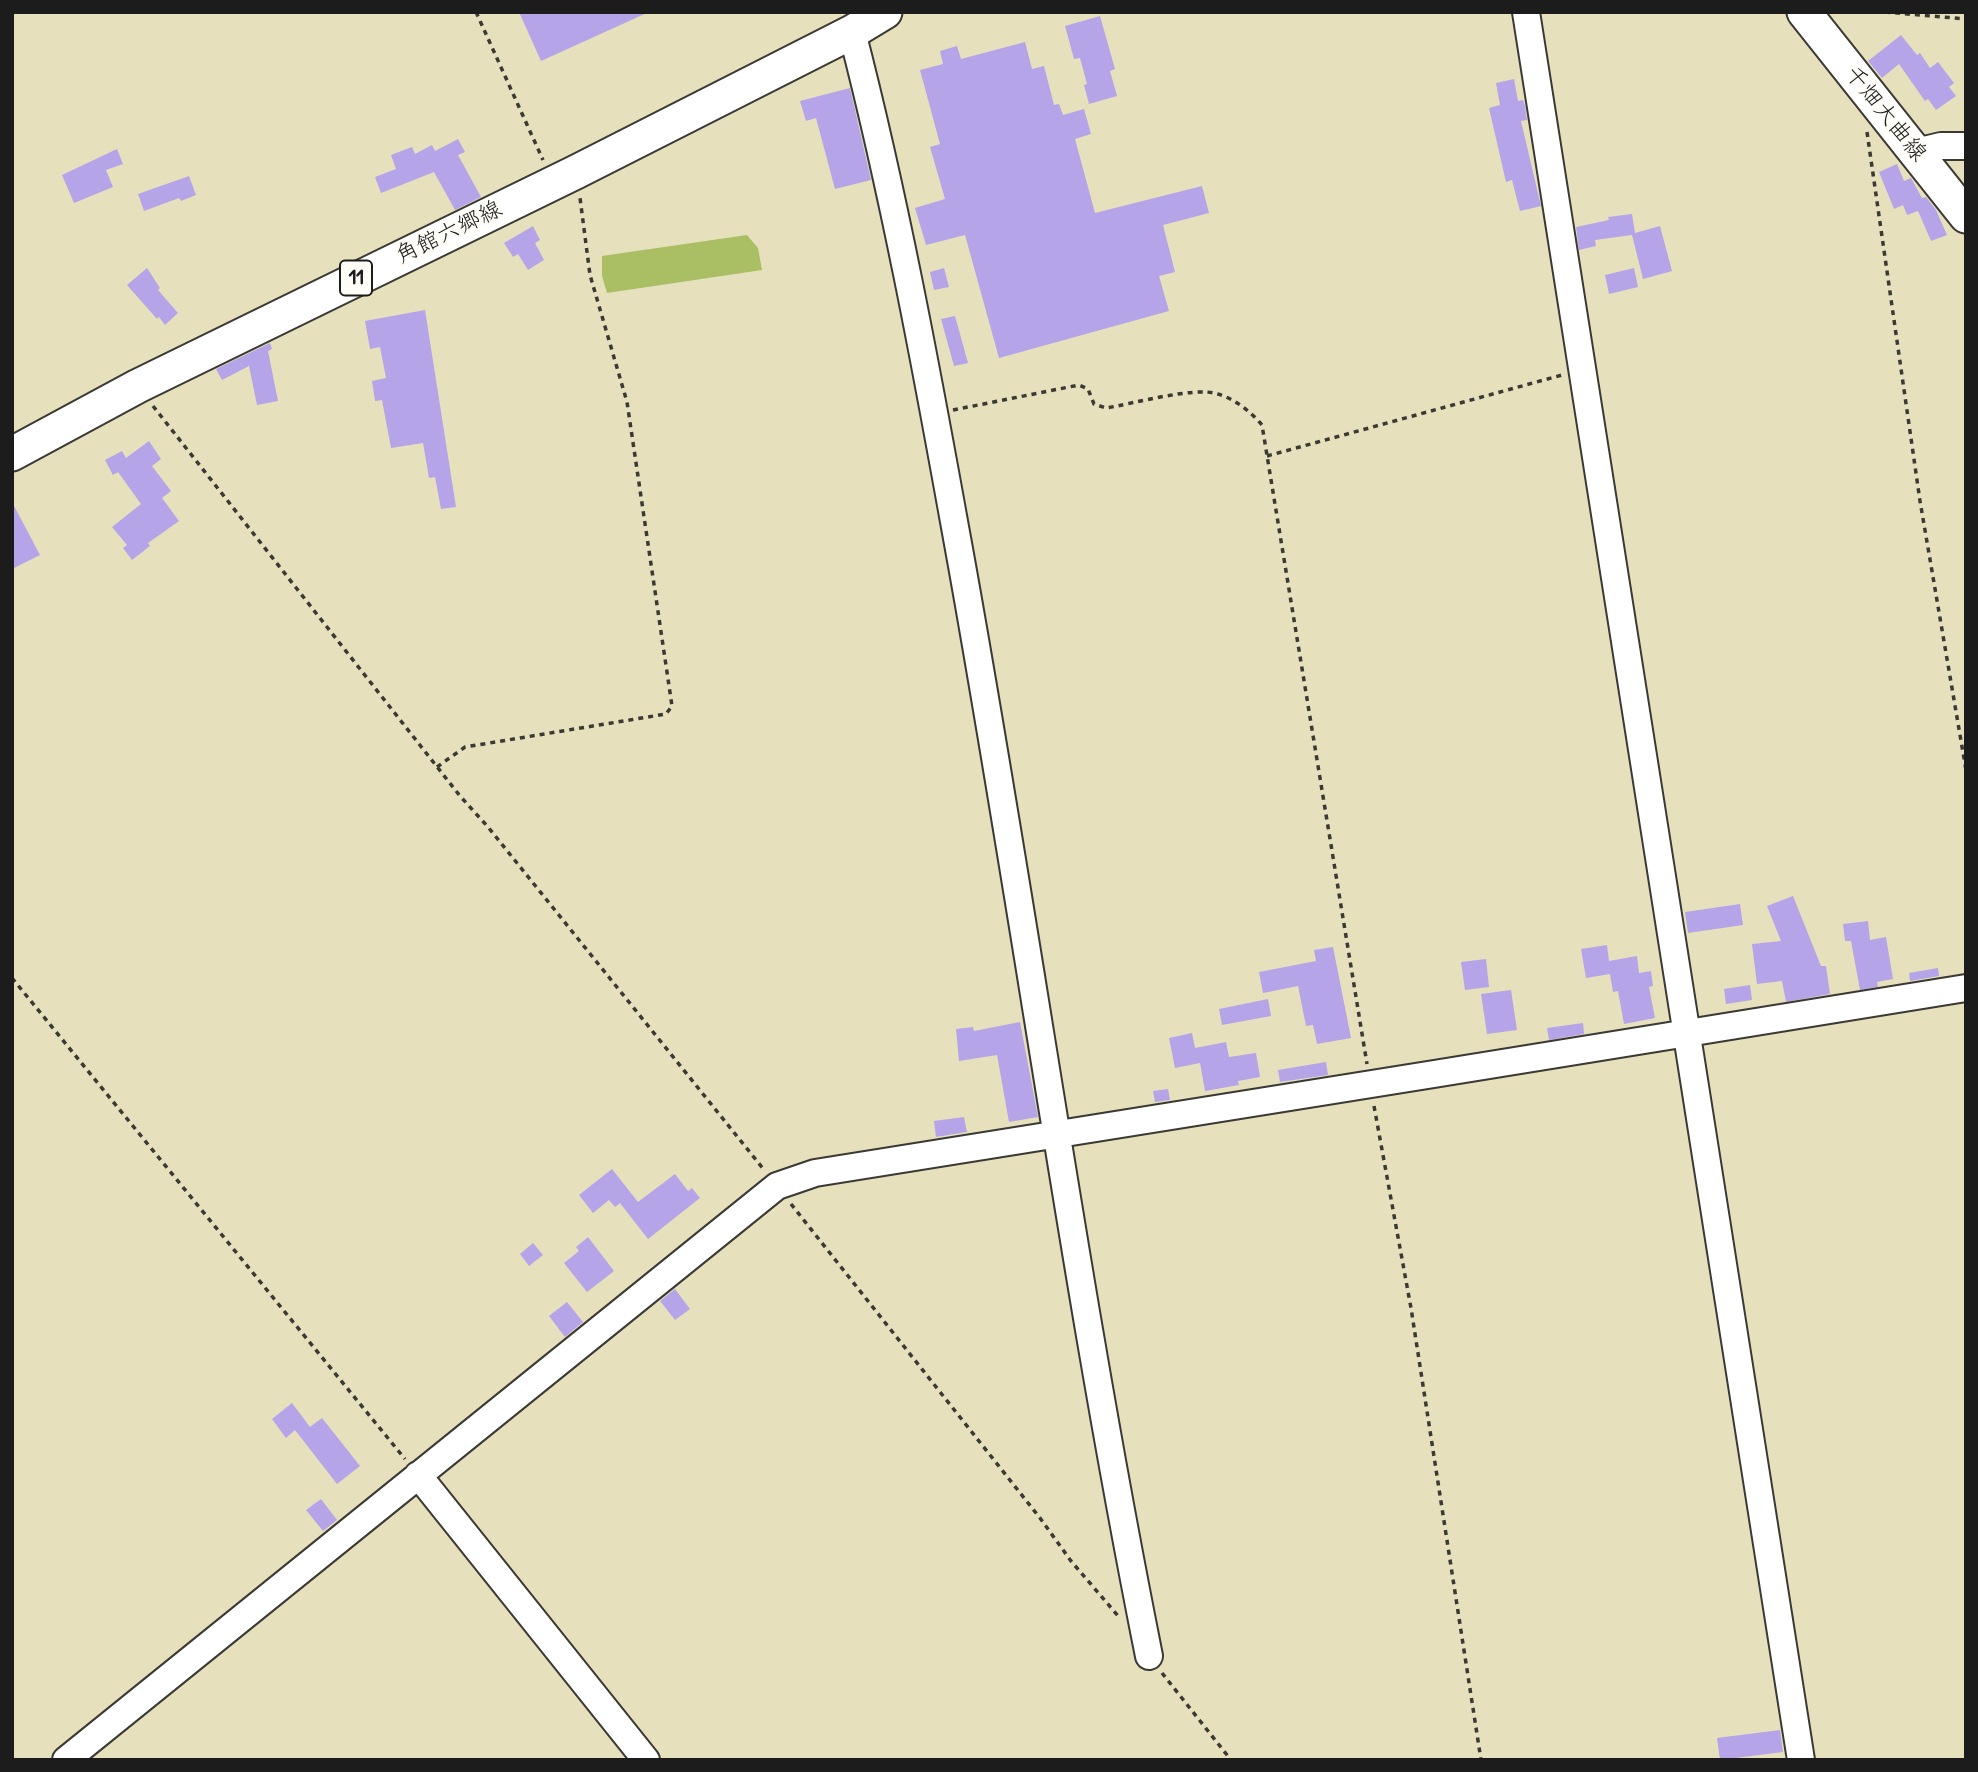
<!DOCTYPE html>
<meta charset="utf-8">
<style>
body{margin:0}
#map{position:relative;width:1978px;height:1772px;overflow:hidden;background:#e6e0bd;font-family:"Patrick Hand",sans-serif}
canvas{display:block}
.frame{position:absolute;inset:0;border:14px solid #1c1c1c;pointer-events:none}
</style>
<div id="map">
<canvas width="1978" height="1772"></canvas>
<div class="frame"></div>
</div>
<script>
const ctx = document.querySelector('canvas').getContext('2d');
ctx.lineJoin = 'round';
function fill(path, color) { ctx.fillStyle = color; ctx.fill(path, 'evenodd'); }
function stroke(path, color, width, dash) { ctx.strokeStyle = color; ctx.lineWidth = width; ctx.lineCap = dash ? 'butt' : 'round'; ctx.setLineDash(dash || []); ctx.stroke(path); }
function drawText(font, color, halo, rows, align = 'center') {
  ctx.font = font + ' "Patrick Hand","Klee One",sans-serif'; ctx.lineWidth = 5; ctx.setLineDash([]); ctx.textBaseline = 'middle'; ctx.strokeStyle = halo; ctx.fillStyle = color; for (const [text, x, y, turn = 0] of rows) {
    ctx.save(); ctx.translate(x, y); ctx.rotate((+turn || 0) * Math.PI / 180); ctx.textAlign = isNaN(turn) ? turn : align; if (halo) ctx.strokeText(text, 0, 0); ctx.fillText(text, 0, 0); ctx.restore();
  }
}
fill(new Path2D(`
 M747,235l11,13 4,22 -155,23 -5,-17v-20z`), '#aabe63');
fill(new Path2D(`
 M519,12h130l-108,49z
 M1100,16l15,53 -5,2 7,25 -28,8 -5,-19 3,-1 -7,-26 -6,1 -9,-33z
 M1901,35l16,20 3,-2 10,15 8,-6 16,21 -5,4 7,9 -20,14 -8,-11 -3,2 -26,-37 -17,14 -14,-17z
 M1025,42l7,27 12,-3 10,39 5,-1 4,11 21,-6 7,25 -16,5 20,74 107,-27 7,27 -46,12 12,47 -16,4 10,35 -170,47 -34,-123 -39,10 -11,-37 30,-9 -15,-52 10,-3 -20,-74 23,-6 -3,-13 17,-5 4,13z
 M1514,79l4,22 5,-1 2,6 2,14 -6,1 20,85 -21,5 -8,-31 -6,2 -17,-74 11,-3 -4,-22z
 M850,88l21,92 -36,9 -19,-71 -10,3 -6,-20z
 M458,139l7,13 -7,3 23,42 -26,13 -21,-38 -53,21 -6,-16 21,-8 -5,-14 21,-8 3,7 17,-9 3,6z
 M117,149l6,15 -17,6 7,17 -39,16 -12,-28z
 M1897,164l7,17 7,-3 11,20 4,-1 10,13 11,25 -16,6 -13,-30 -11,4 -4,-10 -9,4 -15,-37z
 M189,176l7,19 -15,6 -2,-3 -35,13 -6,-17z
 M1632,214l3,19 25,-7 12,45 -29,8 -11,-44 -37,5 1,6 -17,4 -3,-23 33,-7 -1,-3z
 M533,226l7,14 -5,3 9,17 -16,10 -10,-16 -5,3 -9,-14z
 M147,268l13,20 -2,2 20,23 -13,12 -6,-8 -2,2 -30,-34z
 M944,268l5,19 -15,3 -4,-18z
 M1634,268l4,19 -29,7 -4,-19z
 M425,310l31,197 -15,2 -6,-32 -6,1 -6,-35 -32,5 -9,-48 -7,1 -3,-20 14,-3 -6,-31 -10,2 -5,-28z
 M955,316l13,47 -14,3 -13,-47z
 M270,343l2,6 -4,2 10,50 -21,4 -8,-39 -27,14 -6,-11z
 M149,441l12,18 -9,7 19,25 -9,7 17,23 -31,22 2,3 -18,14 -9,-12 4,-3 -15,-18 29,-23 -23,-32 -5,3 -8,-15 17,-9 4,7z
 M12,502l28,53 -28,14z
 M1793,896l28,70h5l4,28 -44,8 -4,-21 -25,3 -5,-40 29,-3 -14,-35z
 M1740,904l3,21 -55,8 -3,-21z
 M1868,921l2,19 16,-3 7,42 -16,3 1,5 -18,3 -9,-49h-6l-2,-17z
 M1607,945l2,16 28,-5 2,17 12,-2 2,15 -4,1 6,31 -31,6 -6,-33 -5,1 -3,-18 -24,4 -5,-29z
 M1333,947l18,91 -34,6 -4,-19 -7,1 -8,-40 -35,7 -4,-21 57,-11 -2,-11z
 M1486,959l3,28 -24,3 -4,-28z
 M1938,968l1,8 -29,5 -1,-8z
 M1750,985l2,15 -26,4 -2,-15z
 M1511,990l6,40 -30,4 -6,-40z
 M1268,999l3,17 -49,9 -3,-16z
 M1020,1022l18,95 -29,5 -12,-67 -38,6 -3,-32 17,-2 1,4z
 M1583,1023l1,11 -35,6 -2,-12z
 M1192,1033l3,15 31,-6 3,15 27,-4 4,24 -22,4 1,4 -34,6 -5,-28 -25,5 -6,-30z
 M1326,1062l2,13 -48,7 -2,-12z
 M1168,1089l2,11 -15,2 -2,-11z
 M964,1117l3,15 -31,5 -2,-16z
 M612,1169l26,33 37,-28 13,17 4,-3 8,10 -52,41 -28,-36 -5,4 -6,-7 -16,13 -14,-18z
 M588,1237l26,34 -27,21 -23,-29 15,-12 -3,-4z
 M533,1243l10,12 -14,11 -9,-12z
 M675,1289l15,20 -15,11 -15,-19z
 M567,1302l16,20 -18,15 -16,-21z
 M292,1403l18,24 12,-9 38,48 -23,18 -42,-54 -9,8 -14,-19z
 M321,1499l16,21 -14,11 -17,-21z
 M1780,1730l3,22 -63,8 -3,-22z`), '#b6a4e9');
const minor = new Path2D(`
 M1526,12l275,1748
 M852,32c42,163 73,329 103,495 69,376 119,755 194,1129
 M1916,152l25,-6h25
 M418,1475l228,285
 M66,1760l711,-574 38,-13c383,-63 768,-121 1151,-185`);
const major = new Path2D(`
 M1804,12l162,204
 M12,454l126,-68 438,-214 276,-140 33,-20`);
stroke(minor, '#3a3934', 30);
stroke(major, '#3a3934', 37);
stroke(new Path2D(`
 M476,12l67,148
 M1885,12l81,7
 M1867,132l53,369 46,269
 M153,406l307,390 28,31 277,344
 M953,410l126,-25 9,4 6,15 12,4c26,-4 89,-22 112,-14 17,5 33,18 44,31l105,639
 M1267,456l295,-81
 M437,767l28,-20 201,-33 6,-8 -45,-304 -37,-127 -10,-77
 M12,978l393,481
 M1374,1106l37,202 70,452
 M791,1204l249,314 31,43 48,56
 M1162,1673l69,87`), '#3a3934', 3.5, [5, 5]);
stroke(minor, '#fff', 26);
stroke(major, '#fff', 33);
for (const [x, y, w] of [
 [356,278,32]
]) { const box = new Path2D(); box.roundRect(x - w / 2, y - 17.5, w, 35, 5); ctx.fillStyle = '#fdfcf7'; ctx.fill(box); stroke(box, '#1c1c1c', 2); }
drawText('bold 21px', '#1c1c1c', null, [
 ["11",356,278]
]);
drawText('23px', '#1c1c1c', '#fdfcf7', [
 ["千畑大曲線",1885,114,51],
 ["角館六郷線",449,233,-26]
]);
</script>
